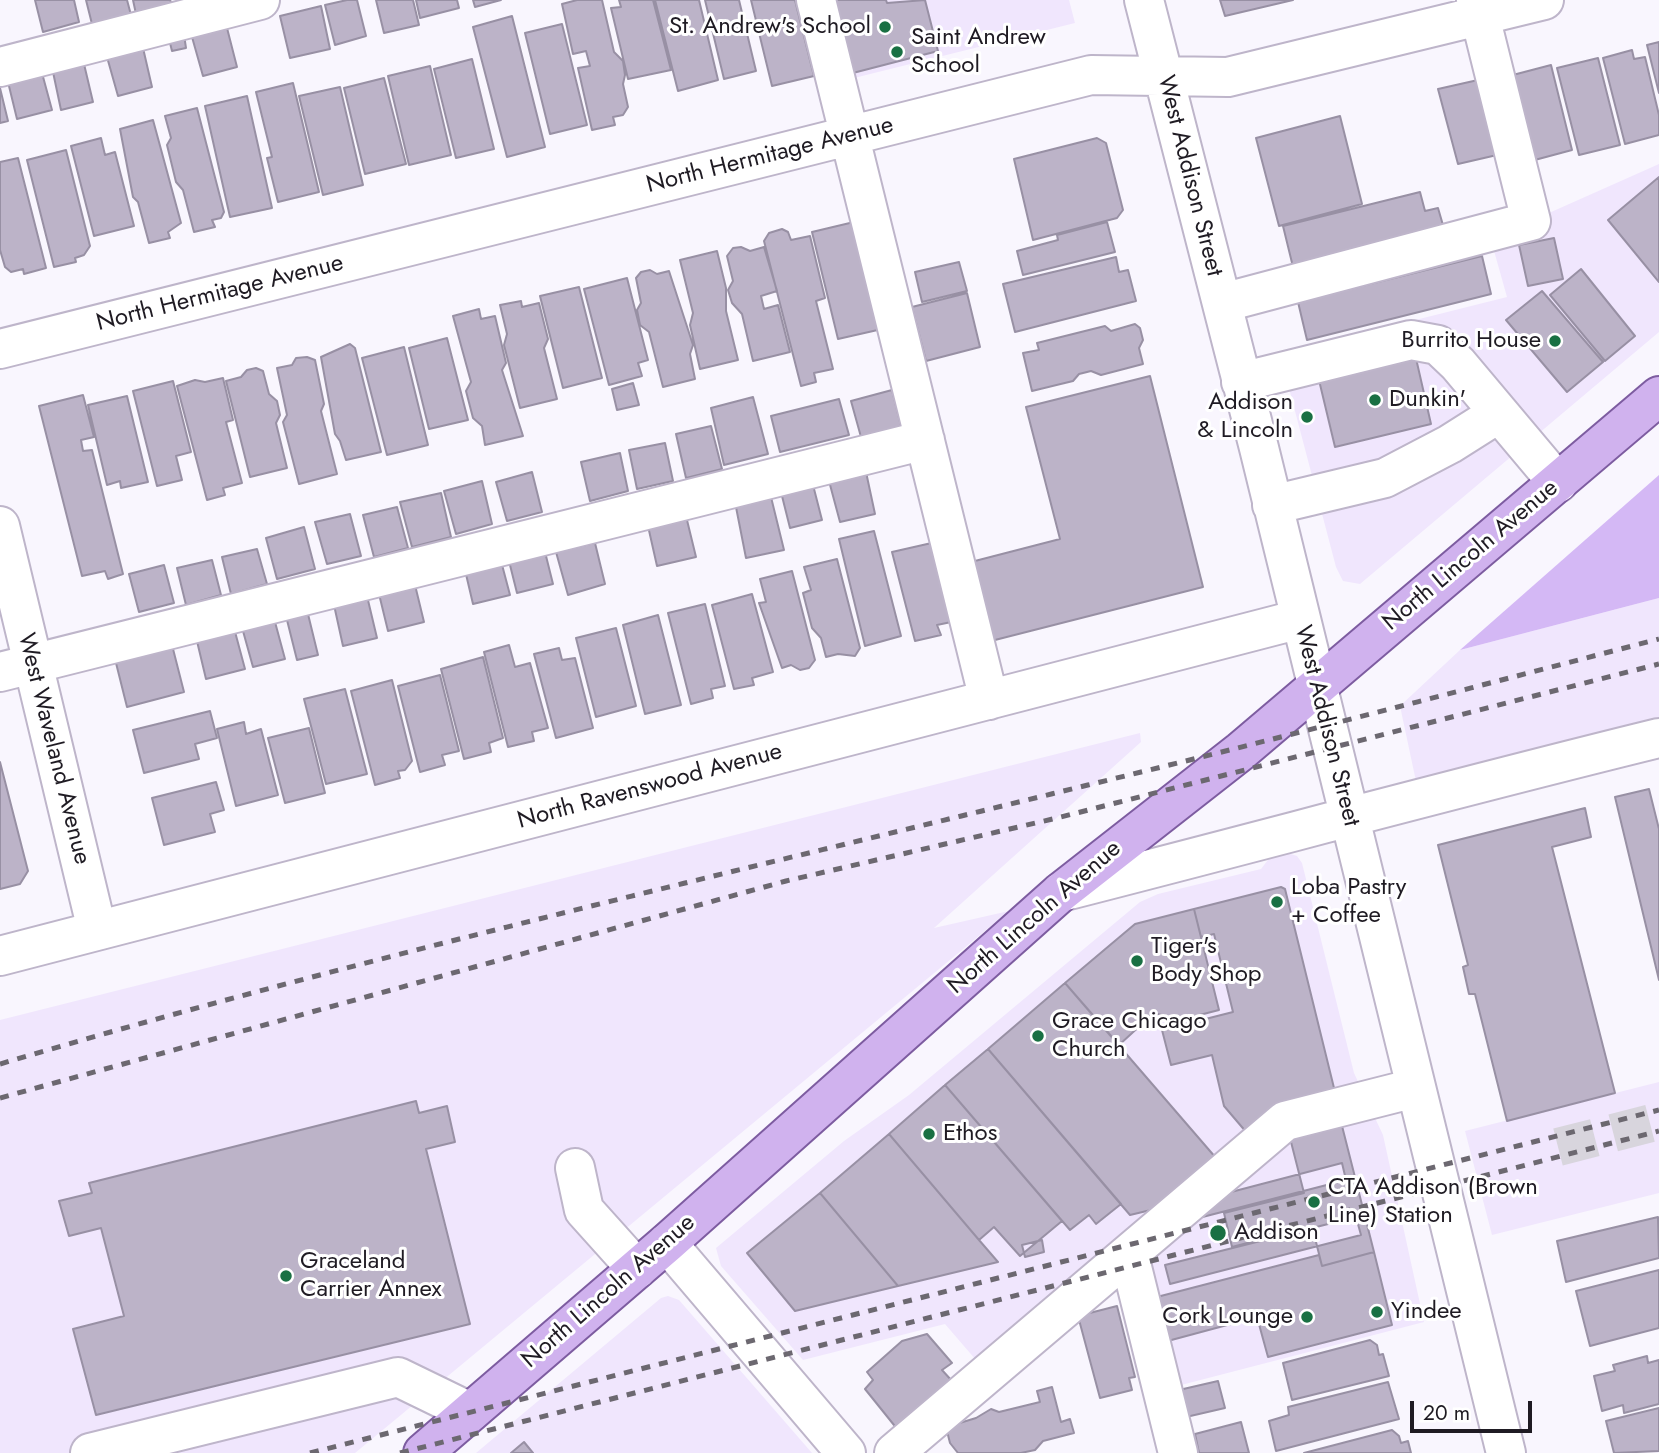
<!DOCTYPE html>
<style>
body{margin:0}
#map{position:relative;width:1659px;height:1453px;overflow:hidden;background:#f9f6fe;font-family:Jost,sans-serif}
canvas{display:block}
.scale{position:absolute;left:1410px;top:1401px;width:122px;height:32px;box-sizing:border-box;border:4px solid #1f1b23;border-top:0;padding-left:9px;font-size:21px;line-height:24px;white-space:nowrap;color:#1f1b23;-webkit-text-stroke:5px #fff;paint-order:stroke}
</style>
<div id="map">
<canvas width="1659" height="1453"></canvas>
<div class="scale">20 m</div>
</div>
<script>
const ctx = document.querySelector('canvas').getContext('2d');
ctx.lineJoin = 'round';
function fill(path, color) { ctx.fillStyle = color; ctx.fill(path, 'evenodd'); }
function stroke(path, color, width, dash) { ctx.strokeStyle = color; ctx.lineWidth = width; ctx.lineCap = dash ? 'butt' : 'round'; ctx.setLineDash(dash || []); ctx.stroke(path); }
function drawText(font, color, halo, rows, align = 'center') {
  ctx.font = font + ' Jost,sans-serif'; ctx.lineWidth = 6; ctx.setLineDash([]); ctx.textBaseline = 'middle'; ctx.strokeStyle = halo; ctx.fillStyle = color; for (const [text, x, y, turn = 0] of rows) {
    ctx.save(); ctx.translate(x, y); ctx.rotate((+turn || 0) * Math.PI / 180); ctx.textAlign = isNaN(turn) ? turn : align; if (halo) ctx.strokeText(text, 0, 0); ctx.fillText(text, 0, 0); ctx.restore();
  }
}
fill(new Path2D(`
 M822,0h247l6,23 -233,58z
 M1659,164v168l-299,252 -17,-3 -7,-14 -56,-213 227,-57 -18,-64 42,-12z
 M1659,598v127l-242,61 -17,-80 60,-56z
 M1140,733l1,9 -207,186 75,-17 -654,542h-355v-433z
 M1284,852l13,4 5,7 52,210 29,62 41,187 -262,68 -33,-135 -141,119 -43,-50 -142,36 -82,-94 -5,-18 128,-107 65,-46 231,-193 18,-8 103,-25 10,-13z
 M1659,1082v111l-167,42 -27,-104z
 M668,1296l11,4 133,153h-336l185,-155z`), '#f0e6fd');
fill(new Path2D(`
 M1659,475v123l-199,52z`), '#d4b8f5');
const building = new Path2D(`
 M35,0h39l5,22 -36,10z
 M86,0h41l4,15 -39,9z
 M133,0h37l2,4 -36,10z
 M347,0h10l9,36 -31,9 -10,-40z
 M376,0h37l6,25 -35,8z
 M416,0h41l2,8 -39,10z
 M473,0h28l-26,7z
 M577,0h25l12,52 9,9 2,14 -2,9 5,23 -5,8 -10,2 2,8 -23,5 -14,-62 12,-2 -4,-15 -13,3 -11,-50z
 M619,0h34l18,70 -43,9 -17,-71 10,-1z
 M655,0h44l19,80 -40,11z
 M705,0h34l17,71 -32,8z
 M751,0h44l19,76 -42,10z
 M831,0h55l1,3 38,-3 13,51 -89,23z
 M1220,0h73l-68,16z
 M321,6l9,43 -40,9 -10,-42z
 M512,16l33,131 -38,10 -34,-130z
 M562,24l25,101 -37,9 -25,-101z
 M227,28l10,39 -34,9 -11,-39z
 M184,35l2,13 -14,3 -3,-12z
 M1659,42v51l-12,-48z
 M143,48l9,39 -34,9 -11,-39z
 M1632,50l2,9 11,-2 14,58v20l-34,9 -22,-86z
 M1598,58l22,87 -41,10 -22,-87z
 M472,59l22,90 -38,9 -22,-89z
 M84,64l9,38 -32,8 -8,-38z
 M1551,65l21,85 -41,11 -22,-85z
 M430,66l21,89 -42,10 -21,-89z
 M42,73l10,37 -35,9 -9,-37z
 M384,78l22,86 -41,10 -21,-86z
 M1478,80l19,75 -39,9 -20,-75z
 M293,83l26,109 -41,10 -11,-44 5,-1 -16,-65z
 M340,87l23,98 -40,10 -24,-99z
 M0,88l8,33 -8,2z
 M247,96l25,112 -42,9 -25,-111z
 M197,108l27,104 -3,6 -9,2 3,7 -21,5 -11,-42 -7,-8 -9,-37 4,-7 -6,-22z
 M1340,116l22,88 -83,22 -23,-88z
 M153,120l28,103 -13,9 2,6 -21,5 -11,-41 -5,-5 -13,-68z
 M101,138l4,17 10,-3 19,74 -40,10 -23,-90z
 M1097,138l9,5 17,67 -6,8 -84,22 -19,-81z
 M66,150l24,96 -6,9 -9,3 1,4 -22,5 -27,-107z
 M18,158l28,110 -22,6 -1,-5 -12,3 -6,-5 -5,-17v-88z
 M1659,177v105l-51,-62z
 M1420,192l5,19 13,-3 7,24 -151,39 -11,-45z
 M854,222l28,107 -44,10 -26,-107z
 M1107,222l8,30 -92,23 -6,-24 41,-11 -1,-5z
 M782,229l6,3 3,8 19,-4 15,62 -9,3 17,68 -19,4 2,9 -15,4 -37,-145 5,-8z
 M1554,238l9,41 -35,7 -9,-41z
 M741,247l9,4 14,-4 13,44 -16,5 3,13 14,-4 12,47 -37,9 -11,-47 -10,-11 -4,-13 5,-9 -6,-25 6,-8z
 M717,251l9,37v23l12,49 -38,9 -10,-44 3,-12 -13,-53z
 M1482,256l9,38 -184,46 -9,-38z
 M1116,257l3,15 9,-2 8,31 -121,31 -12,-48z
 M959,262l8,29 -45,11 -7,-30z
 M1581,269l54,67 -30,25 -55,-66z
 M650,270l7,4 12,-3 24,74 -3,9 5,25 -32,8 -14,-55 -9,-7 -3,-15 4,-7 -5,-25 5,-6z
 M627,278l21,82 -10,3 4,13 -33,9 -25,-96z
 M579,287l23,91 -39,10 -23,-92z
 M1542,291l61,71 -36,30 -61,-72z
 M967,293l13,54 -54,14 -14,-54z
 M521,301l1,6 17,-4 9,36 -4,9 13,51 -37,9 -16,-63 3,-11 -7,-29z
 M479,309l2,10 14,-3 11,47 -4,7 21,66 -38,9 -3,-19 -9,-8 -7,-27 5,-9 -18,-66z
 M1135,324l5,4 3,12 -4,8 4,16 -42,11 -10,-4 -12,3 -6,7 -41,10 -9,-38 16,-3 -2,-7 68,-17 6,5z
 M447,338l21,82 -39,9 -20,-81z
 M350,344l5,4 26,104 -35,8 -6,-19 -5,-7 -14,-77z
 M404,347l24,98 -41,10 -25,-97z
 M1415,354l16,70 -96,23 -17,-71z
 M307,357l8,3 9,44 -3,7 16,63 -38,10 -16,-62 4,-7 -10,-47 15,-3 4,-7z
 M256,368l7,3 6,23 8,7 3,14 -4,8 11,45 -37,9 -24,-96 15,-4 6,-7z
 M1150,376l53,211 -212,54 -20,-79 89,-23 -34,-132z
 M223,378l10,42 -7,2 16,61 -19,5 2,7 -18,5 -30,-114 18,-6 10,2z
 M173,381l18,71 -15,4 6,24 -25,6 -24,-95z
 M633,383l6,22 -22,5 -5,-21z
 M892,390l9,36 -40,11 -10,-36z
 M83,395l11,42 -13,3 2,11 9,-1 31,124 -15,5 -3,-8 -23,5 -43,-170z
 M127,396l21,86 -27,6 -1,-7 -13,4 -19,-80z
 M753,397l15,57 -44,11 -13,-57z
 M839,399l10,36 -69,17 -9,-36z
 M711,426l11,43 -36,9 -10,-44z
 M665,443l8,38 -36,8 -8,-39z
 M620,453l8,38 -38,10 -9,-39z
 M532,472l10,40 -35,9 -11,-39z
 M866,472l9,42 -35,8 -11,-41z
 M482,481l10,43 -36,10 -12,-43z
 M813,485l9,35 -32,8 -9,-36z
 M441,493l10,44 -39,10 -12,-45z
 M770,493l14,57 -38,8 -11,-56z
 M397,507l11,41 -34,9 -11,-42z
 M350,514l11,42 -34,8 -12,-42z
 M686,516l10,41 -39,9 -9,-40z
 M304,527l11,42 -38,10 -11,-41z
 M874,531l27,105 -36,10 -26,-107z
 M936,542l20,79 -19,4 4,10 -26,6 -23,-89z
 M595,543l10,41 -37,11 -12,-43z
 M544,548l9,36 -36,9 -9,-36z
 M257,549l10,35 -36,10 -9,-37z
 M837,559l23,89 -5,8 -17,-2 -12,3 -5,-19 -9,-10 -9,-35 8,-3 -7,-23z
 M212,560l9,35 -35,10 -9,-37z
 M501,561l9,34 -37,9 -8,-34z
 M164,565l10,38 -35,9 -10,-38z
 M792,571l23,89 -6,8 -9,2 -9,-5 -9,3 -23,-65 7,-1 -6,-23z
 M415,585l9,37 -36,9 -9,-37z
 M752,594l21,78 -21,6 2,7 -20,4 -22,-84z
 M367,596l10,42 -34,8 -9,-41z
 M705,604l20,82 -14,3 2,9 -22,6 -23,-91z
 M307,610l11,45 -21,5 -11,-44z
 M658,615l23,90 -36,9 -22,-89z
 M275,622l10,37 -32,8 -10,-36z
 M234,628l11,41 -39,10 -10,-42z
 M616,628l20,78 -40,11 -20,-79z
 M172,645l12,47 -57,15 -12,-48z
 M509,645l6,22 15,-4 18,65 -16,4 2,9 -26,6 -24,-95z
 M559,648l3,12 13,-2 18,70 -37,10 -22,-84z
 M483,657l20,81 -14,5 2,9 -27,7 -23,-90z
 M440,675l19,76 -17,4 3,10 -25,7 -22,-86z
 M392,680l20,81 -7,9 -7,1 2,7 -25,7 -24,-94z
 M345,689l22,85 -41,10 -22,-85z
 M210,711l7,27 -22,6 4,15 -55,14 -11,-43z
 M244,722l2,12 15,-5 17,66 -42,11 -19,-77z
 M309,728l16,65 -40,10 -17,-65z
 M0,762l28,109 -8,13 -20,5z
 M216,782l8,28 -14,4 5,18 -51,13 -12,-47z
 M1649,789l10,40v151l-44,-183z
 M1585,808l6,29 -39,10 63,246 -108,28 -32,-127h-6l-6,-27 5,-2 -30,-120z
 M1281,887l4,2 50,203 -88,41 -23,-27 -12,-51 -41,10 -9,-35 71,-18 -19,-78 -13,3 -7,-28z
 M1194,909l25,101 -39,10 -26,-7 -35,32 -54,-62 70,-59z
 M1065,983l151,175 -61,51 -25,6 -142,-166z
 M988,1049l133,155 -25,20 -7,-9 -19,15 -125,-145z
 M945,1085l117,136 -42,35 -26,-29 -15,13 -90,-106z
 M416,1101l3,12 28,-7 8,36 -29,7 44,175 -374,91 -23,-86 51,-13 -23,-88 -32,8 -10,-35 33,-8 -3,-10z
 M1341,1122l33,130 -52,14 -10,-40 -80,21 -8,-34 80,-20 -15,-59z
 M889,1134l90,106 19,22 -100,24 -78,-93z
 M1342,1163l4,17 -190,49 56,-32z
 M820,1193l78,93 -103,25 -48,-58z
 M1356,1217l5,18 -191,49 -5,-19z
 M1658,1217l1,41 -93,24 -9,-41z
 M1042,1240l2,12 -19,5 -3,-12z
 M1374,1252l18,73 -124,32 -11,-40 -93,25 -11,-44 166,-43 3,11z
 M1659,1270v58l-69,18 -14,-55z
 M1117,1306l18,71 -6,1 3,12 -32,8 -22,-82z
 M927,1334l25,29 -10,7 10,11 -54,49 -33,-41 8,-9 -6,-8 35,-31z
 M1370,1340l7,5 2,10 4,-1 6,22 -97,24 -9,-37z
 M1647,1356l1,7 11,-3v44l-35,9 -1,-8 -21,6 -8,-35 21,-5 -2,-6z
 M1218,1381l7,27 -39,9 -7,-27z
 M1388,1382l11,37 -123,32 -7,-30 20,-6 -1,-8z
 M1052,1387l9,35 9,-3 4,14 -31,8 -8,9 -14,3h-63l-8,-10 -3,-12 6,-6 23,-7 15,-9 8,3 41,-10 -3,-11z
 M1659,1408v43l-45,2 -8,-32z
 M1241,1422l8,31h-50l-4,-19z
 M1392,1430l7,6 2,7 7,-2 3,12h-107z
 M524,1442l9,11h-22z`);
fill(building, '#bcb3c8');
stroke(building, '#9890a4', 2);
stroke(new Path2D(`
 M1558,1147l101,-26`), '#d8d5dd', 38, [38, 19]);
const minor = new Path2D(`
 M816,0l173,700
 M1144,0l115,448 247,1005
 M0,67l260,-67
 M1222,303l309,-82 -55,-221
 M0,349l1091,-274 137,2 316,-77
 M1241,382l170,-42 27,5 20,19 100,119
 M1272,505l113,-27 65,-34 49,-31
 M0,526l97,404
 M0,672l925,-232
 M1061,892c200,-51 398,-105 598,-154
 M0,956l1300,-337
 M575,1168l9,42 53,59
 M667,1243l179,210
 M1129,1255l49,198
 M90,1453l308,-76 72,35
 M894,1453l391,-332 130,-33`);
const major = new Path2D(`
 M423,1453l244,-210 394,-351 180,-141 418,-355`);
stroke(minor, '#beb5ca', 42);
stroke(major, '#7d5ca0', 42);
stroke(minor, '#fff', 38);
stroke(major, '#d0b2ee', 38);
stroke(new Path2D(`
 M0,1064c361,-107 727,-190 1092,-280 190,-46 378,-96 567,-145
 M0,1098l786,-217 271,-63 602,-154
 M310,1453l1349,-343
 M400,1453l1259,-322`), '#6c6870', 5, [9, 9]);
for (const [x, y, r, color] of [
 [885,27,7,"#197043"],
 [897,52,7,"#197043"],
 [1555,341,7,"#197043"],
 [1375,400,7,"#197043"],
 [1307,417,7,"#197043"],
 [1277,902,7,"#197043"],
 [1137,961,7,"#197043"],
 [1038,1036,7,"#197043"],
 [929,1134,7,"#197043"],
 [1314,1202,7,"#197043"],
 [1218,1233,9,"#197043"],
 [286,1276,7,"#197043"],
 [1377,1312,7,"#197043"],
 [1307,1317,7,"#197043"]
]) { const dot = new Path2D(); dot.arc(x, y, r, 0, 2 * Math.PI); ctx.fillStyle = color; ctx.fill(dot); stroke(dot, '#fff', 2.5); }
drawText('24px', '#1f1b23', '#fff', [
 ["St. Andrew's School",871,27,"right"],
 ["Saint Andrew",911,38],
 ["School",911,66],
 ["Burrito House",1541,341,"right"],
 ["Dunkin'",1389,400],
 ["Addison",1293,403,"right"],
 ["& Lincoln",1293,431,"right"],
 ["Loba Pastry",1291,888],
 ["+ Coffee",1291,916],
 ["Tiger's",1151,947],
 ["Body Shop",1151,975],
 ["Grace Chicago",1052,1022],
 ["Church",1052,1050],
 ["Ethos",943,1134],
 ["CTA Addison (Brown",1328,1188],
 ["Line) Station",1328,1216],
 ["Addison",1234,1233],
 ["Graceland",300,1262],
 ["Carrier Annex",300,1290],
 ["Yindee",1391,1312],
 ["Cork Lounge",1293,1317,"right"]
], 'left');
drawText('24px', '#1f1b23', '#fff', [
 ["North Hermitage Avenue",770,156,-14],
 ["West Addison Street",1189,176,76],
 ["North Hermitage Avenue",220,294,-14],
 ["North Lincoln Avenue",1471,556,-40],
 ["West Addison Street",1326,726,76],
 ["West Waveland Avenue",53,749,76],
 ["North Ravenswood Avenue",650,787,-15],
 ["North Lincoln Avenue",1035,918,-41],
 ["North Lincoln Avenue",609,1292,-41]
]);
</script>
